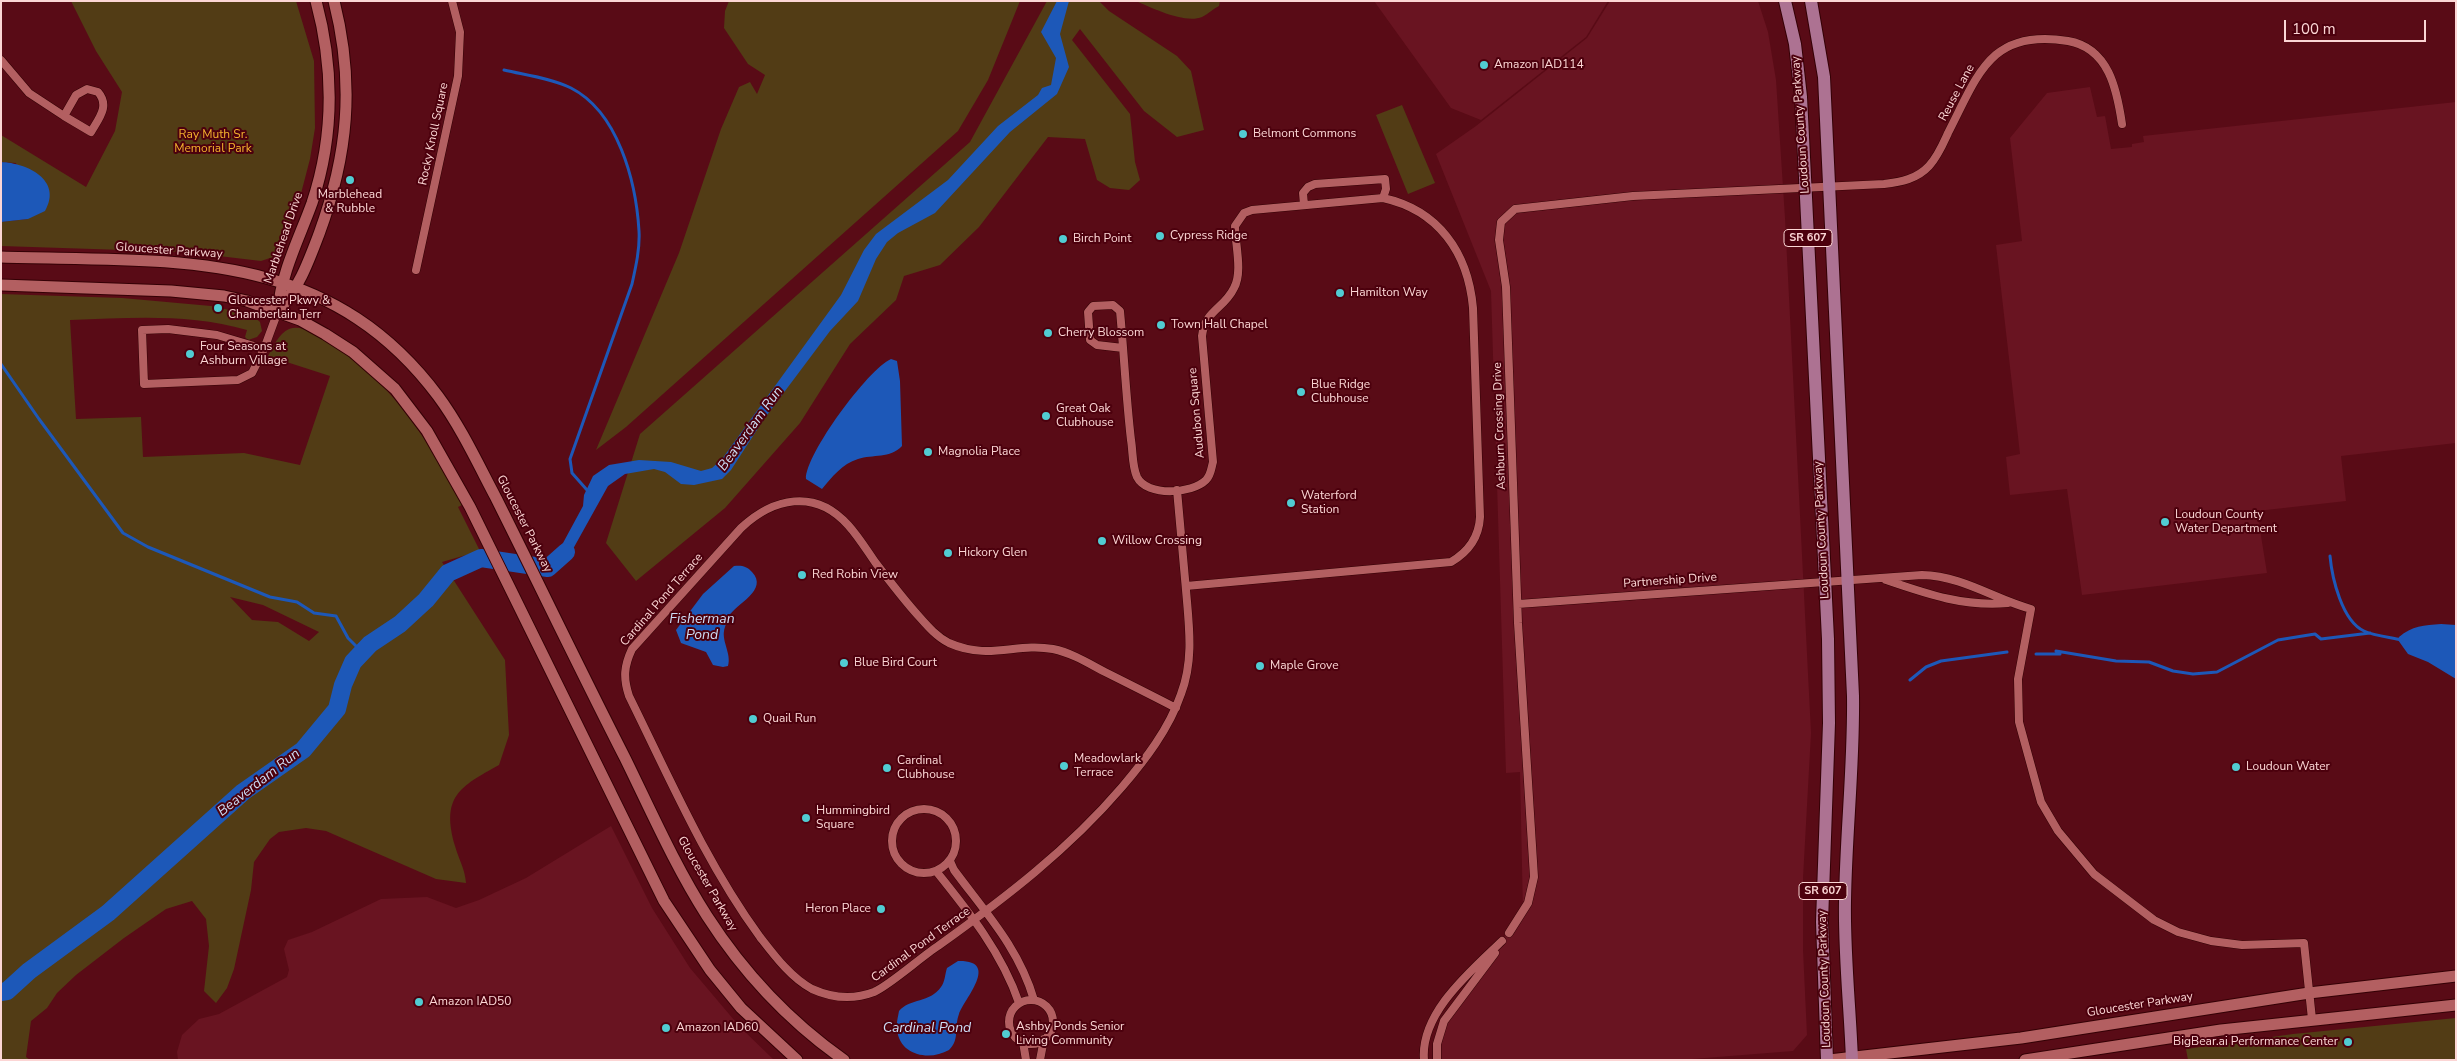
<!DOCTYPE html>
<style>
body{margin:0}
#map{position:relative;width:2457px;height:1061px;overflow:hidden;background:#590b16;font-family:"Nunito Sans",sans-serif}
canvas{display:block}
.frame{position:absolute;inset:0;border:2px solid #fcd6d5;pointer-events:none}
.scale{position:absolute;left:2284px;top:20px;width:142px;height:22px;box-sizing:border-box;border:2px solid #fcd6d5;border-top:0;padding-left:6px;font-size:15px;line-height:18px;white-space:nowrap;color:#fcd6d5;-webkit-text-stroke:4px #4c000d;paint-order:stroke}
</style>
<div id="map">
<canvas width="2457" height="1061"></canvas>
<div class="frame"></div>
<div class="scale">100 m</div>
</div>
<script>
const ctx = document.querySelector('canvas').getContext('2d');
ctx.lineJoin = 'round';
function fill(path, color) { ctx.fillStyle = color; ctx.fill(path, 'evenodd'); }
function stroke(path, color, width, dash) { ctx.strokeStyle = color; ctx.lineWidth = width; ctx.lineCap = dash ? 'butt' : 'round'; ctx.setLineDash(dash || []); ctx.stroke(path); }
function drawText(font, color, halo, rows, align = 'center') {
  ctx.font = font + ' "Nunito Sans",sans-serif'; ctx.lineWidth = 4; ctx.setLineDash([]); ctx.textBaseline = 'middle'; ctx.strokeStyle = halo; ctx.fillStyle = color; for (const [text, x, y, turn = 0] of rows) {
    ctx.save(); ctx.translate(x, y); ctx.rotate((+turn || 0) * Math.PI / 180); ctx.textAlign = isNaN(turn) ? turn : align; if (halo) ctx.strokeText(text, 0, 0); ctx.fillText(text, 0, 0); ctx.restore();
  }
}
fill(new Path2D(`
 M1374,1h234l-22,36 -105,83 -30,-12z
 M1610,1h148l10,31 8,48 9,138 26,515 -8,145v72l4,85 -14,16 -113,9h-245l6,-38 7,-13 75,-96 -3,-141 -14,1 -15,-482 -55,-137 40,-28 111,-88z
 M2090,87l7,30 8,-1 6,33 21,-2v-3l12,-2 -1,-6 313,-34v341l-115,13 5,45 -89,10 10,62 -185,22 -15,-106 -57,6 -4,-38 14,-3 -24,-209 26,-4 -12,-103 37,-45z
 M611,826l41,82 38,60 50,59 34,33h-596l-1,-8 5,-17 17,-16 20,-5 68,-37 2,-7 -5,-21 4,-9 24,-8 69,-33 46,-2 29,11 23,-8 47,-22z`), '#691421');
fill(new Path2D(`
 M71,1h225l18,60 1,67 -5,31 -12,46 -22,51 -15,5 -76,-9 -184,-6v-24l27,-3 -12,-56 -15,-1v-27l85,52 29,-56 7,-39 -26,-41z
 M729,1h291l-32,79 -30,51 -332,296 -30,23 83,-197 42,-124 18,-42 11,-5 7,12 8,-19 -17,-11 -24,-36 1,-17z
 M1047,1h52l10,10 68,45 14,15 13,59 -27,7 -33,-26 -64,-82 -8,11 58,74 5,48 5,18 -11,10 -19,-2 -13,-8 -12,-41 -37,-2 -69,90 -39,38 -36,11 -8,24 -46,44 -50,79 -75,85 -89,73 -30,-38 34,-109 330,-292z
 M1136,1h84l-1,5c-6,3 -11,8 -17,11 -17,7 -50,-9 -66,-16z
 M1402,105l33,78 -27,11 -32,-79z
 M1,294l121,4 89,8 41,9 8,7 2,9 -5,6 -9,3 -3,-3 2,-7c-59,-17 -117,-12 -177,-10l6,99 65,-2 2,40 101,-4 56,12 30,-89 -62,-20c5,-9 11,-23 21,-27 12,-5 25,5 35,11 66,38 104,99 138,165l-4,2 22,44 -38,11 63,98 4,75 -10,30c-40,22 -58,32 -44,81 4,14 10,23 11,37l-30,-4 -110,-48 -20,-3 -27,4 -9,7 -16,23 -3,28 -17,79 -7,19 -11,15 -12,-12 5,-45 -3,-27 -14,-18 -26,8 -42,29 -48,37 -19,18 -10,15 -16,13 -5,36 4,3h-29zM230,597l33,8 56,27 -10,9 -31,-19 -26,-2z
 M2456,1018v42h-268l-2,-11 107,-15z`), '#523c15');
fill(new Path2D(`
 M1057,1h12l-9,33 9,33 -12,27 -47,38 -75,81 -37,20 -11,9 -11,17 -18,42 -28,30 -66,88 -33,51 -9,9 -28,6 -13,-1 -16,-12 -11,-3 -29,5 -17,12 -35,63 -20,22 -5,-3v-9l15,-16 20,-37 1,-11 9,-19 16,-11 30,-5 32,2 30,9 11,-3 10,-9 119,-164 23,-45 12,-16 72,-54 50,-54 40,-31 4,-7 9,-3 5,-27 -15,-26z
 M1,162c26,1 62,18 44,49l-17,8 -27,3z
 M891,359l6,2 3,20 2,65c-12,13 -29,8 -44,13 -16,5 -26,18 -36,30l-16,-10c-1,-24 62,-110 85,-120z
 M734,566c7,-1 13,0 18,6 17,18 -16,32 -23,44 -2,3 -3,8 -4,11 -5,13 7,26 3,39l-5,1 -10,-2 -7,-13 -25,-9 -5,-13 27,-36z
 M2441,624l15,1v54l-28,-17 -20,-8 -10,-14 1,-3c13,-11 25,-12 42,-13z
 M958,961c43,-1 6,38 1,53 -5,13 1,26 -10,36 -19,11 -49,6 -52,-20 -1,-6 1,-13 2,-19 11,-13 31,-8 42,-24 4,-5 4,-13 6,-19z`), '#1d58b8');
stroke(new Path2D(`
 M504,70c21,5 47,8 67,18 47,24 65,93 68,143 1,17 -3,35 -7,53l-62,175 2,14 15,17
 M1,364l38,55 84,114 25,14 122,50 27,5 17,11 22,3 12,22 14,14
 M2330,556c2,22 12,65 34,75 11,5 25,6 38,9
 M2056,651l60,10 33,1 24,9 20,3 24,-2 61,-32 37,-6 6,5 49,-6
 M2036,654h24
 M1910,680l16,-13 15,-6 66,-9`), '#1d58b8', 3);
stroke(new Path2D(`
 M1,992l6,-1 22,-20 79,-58 135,-121 60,-42 34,-41 6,-24 10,-23 17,-18 30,-20 26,-24 22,-27 33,-15 67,10 18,-16`), '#1d58b8', 18);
const street = new Path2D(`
 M1,60l28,33 35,23
 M87,89l11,3c12,14 1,26 -7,40l-27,-16 12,-21z
 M416,270l42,-194 2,-44 -8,-31
 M168,329l49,6 47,14 -12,24 -14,7 -94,4 -2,-54z
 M1123,348l-26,-3 -7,-5 -2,-28 5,-6 20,-1 7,6c4,43 6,86 11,129 2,12 1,26 6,37 10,20 55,17 69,3 5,-5 5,-11 7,-18l-11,-126c3,-26 22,-27 32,-48 9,-16 1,-44 1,-62l9,-13 8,-3 131,-12 3,-9 -1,-10 -70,5 -7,3 -5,6 1,12
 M264,349l14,-38
 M1886,580c41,14 78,27 122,23
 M1186,586l265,-24c17,-10 28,-25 29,-45l-7,-209c-5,-56 -35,-98 -90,-110
 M1518,604l404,-29c41,1 72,24 109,34l-13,70 1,43 22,80 17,29 36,43 60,46 24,12 33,9 31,4 62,-2 8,76
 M1176,708c-23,-12 -47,-24 -71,-36 -17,-9 -33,-19 -52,-23 -37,-7 -63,12 -104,-6 -14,-7 -24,-20 -34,-31 -14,-16 -27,-33 -40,-50 -9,-13 -17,-26 -27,-37 -33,-37 -75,-27 -107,3l-109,121c-8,17 -9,29 -3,47 40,81 77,167 131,241 14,18 31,41 52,52 20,9 41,11 62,3 16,-7 47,-35 64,-46 67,-48 130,-96 184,-159 23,-27 47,-58 59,-93 13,-34 8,-68 5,-104 -3,-34 -6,-67 -9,-100
 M892 841a32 32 0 1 1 64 0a32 32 0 1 1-64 0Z
 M950,861l4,9c31,42 65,78 80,130
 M936,871c33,41 66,82 83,132
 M1509,933l19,-30 6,-26 -16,-254 -12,-336 -7,-47 2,-18 14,-13 118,-13 251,-12c17,-2 33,-5 45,-18 9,-10 14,-22 19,-33 30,-58 42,-105 120,-92 41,7 49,49 54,83
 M1009 1022a22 22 0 1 1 44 0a22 22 0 1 1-44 0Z
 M1023,1042l3,18
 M1040,1060l4,-21
 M1424,1060c-4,-47 47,-89 78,-119
 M1437,1060v-16l7,-23 51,-68`);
const secondary = new Path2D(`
 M1,257c168,5 324,-12 437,139 23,31 40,68 58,102 43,86 85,174 129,260 26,53 50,108 82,158 36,56 83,106 137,144
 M1,285l170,6 53,5 23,5 53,19 25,14 28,18 42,37 32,42 43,76 194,394 46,69 31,38 56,52
 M278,311c21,-23 30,-48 41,-77 29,-79 36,-150 15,-233
 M278,311c3,-38 21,-72 34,-108 22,-66 22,-135 4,-202
 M1829,1060l192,-22 288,-45 147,-17
 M2025,1060l196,-30 235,-25`);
const primary = new Path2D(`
 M1785,1l10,43 6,53 27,542 1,84 -7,199 5,138
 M1811,1l13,76 29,619c1,68 -7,136 -8,205 -1,53 5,106 7,159`);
stroke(street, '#340005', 9);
stroke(secondary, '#340005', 13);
stroke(primary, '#340005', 14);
stroke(street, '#b35f61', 8);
stroke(secondary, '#b35f61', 11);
stroke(primary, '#ad7292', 12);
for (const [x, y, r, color] of [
 [1484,65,5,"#51ccd2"],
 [1243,134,5,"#51ccd2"],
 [350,180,5,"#51ccd2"],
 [1160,236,5,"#51ccd2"],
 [1063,239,5,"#51ccd2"],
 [1340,293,5,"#51ccd2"],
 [218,308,5,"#51ccd2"],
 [1161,325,5,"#51ccd2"],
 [1048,333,5,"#51ccd2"],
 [190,354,5,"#51ccd2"],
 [1301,392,5,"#51ccd2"],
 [1046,416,5,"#51ccd2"],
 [928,452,5,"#51ccd2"],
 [1291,503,5,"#51ccd2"],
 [2165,522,5,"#51ccd2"],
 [1102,541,5,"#51ccd2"],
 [948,553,5,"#51ccd2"],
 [802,575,5,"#51ccd2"],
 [844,663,5,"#51ccd2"],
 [1260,666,5,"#51ccd2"],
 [753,719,5,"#51ccd2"],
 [1064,766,5,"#51ccd2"],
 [2236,767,5,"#51ccd2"],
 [887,768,5,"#51ccd2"],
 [806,818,5,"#51ccd2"],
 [881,909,5,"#51ccd2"],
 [419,1002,5,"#51ccd2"],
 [666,1028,5,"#51ccd2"],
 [1006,1034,5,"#51ccd2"],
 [2348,1042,5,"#51ccd2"]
]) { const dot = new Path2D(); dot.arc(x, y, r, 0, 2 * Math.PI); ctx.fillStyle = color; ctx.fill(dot); stroke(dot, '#4c000d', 2); }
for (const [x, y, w] of [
 [1808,238,48],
 [1823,891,48]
]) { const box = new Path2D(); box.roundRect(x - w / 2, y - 8.5, w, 17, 4); ctx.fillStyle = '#4c000d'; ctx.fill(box); stroke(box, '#fcd6d5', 1); }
drawText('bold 11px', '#fcd6d5', null, [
 ["SR 607",1808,238],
 ["SR 607",1823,891]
]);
drawText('12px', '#fcd6d5', '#4c000d', [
 ["Amazon IAD114",1494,65],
 ["Belmont Commons",1253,134],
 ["Marblehead",350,195,"center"],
 ["& Rubble",350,209,"center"],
 ["Cypress Ridge",1170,236],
 ["Birch Point",1073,239],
 ["Hamilton Way",1350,293],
 ["Gloucester Pkwy &",228,301],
 ["Chamberlain Terr",228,315],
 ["Town Hall Chapel",1171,325],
 ["Cherry Blossom",1058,333],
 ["Four Seasons at",200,347],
 ["Ashburn Village",200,361],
 ["Blue Ridge",1311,385],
 ["Clubhouse",1311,399],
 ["Great Oak",1056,409],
 ["Clubhouse",1056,423],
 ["Magnolia Place",938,452],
 ["Waterford",1301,496],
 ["Station",1301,510],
 ["Loudoun County",2175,515],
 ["Water Department",2175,529],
 ["Willow Crossing",1112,541],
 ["Hickory Glen",958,553],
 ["Red Robin View",812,575],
 ["Blue Bird Court",854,663],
 ["Maple Grove",1270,666],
 ["Quail Run",763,719],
 ["Meadowlark",1074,759],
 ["Terrace",1074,773],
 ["Cardinal",897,761],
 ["Clubhouse",897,775],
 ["Loudoun Water",2246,767],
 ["Hummingbird",816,811],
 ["Square",816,825],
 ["Heron Place",871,909,"right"],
 ["Amazon IAD50",429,1002],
 ["Ashby Ponds Senior",1016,1027],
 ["Living Community",1016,1041],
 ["Amazon IAD60",676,1028],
 ["BigBear.ai Performance Center",2338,1042,"right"]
], 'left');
drawText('12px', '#fcd6d5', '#4c000d', [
 ["Reuse Lane",1957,93,-62],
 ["Loudoun County Parkway",1801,125,-94],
 ["Rocky Knoll Square",434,134,-78],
 ["Marblehead Drive",284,238,-71],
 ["Gloucester Parkway",169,251,4],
 ["Audubon Square",1197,413,-95],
 ["Ashburn Crossing Drive",1500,426,-92],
 ["Gloucester Parkway",524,524,63],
 ["Loudoun County Parkway",1822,530,-93],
 ["Partnership Drive",1670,581,-4],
 ["Cardinal Pond Terrace",662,600,-49],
 ["Gloucester Parkway",707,884,60],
 ["Cardinal Pond Terrace",921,945,-36],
 ["Loudoun County Parkway",1825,979,-92],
 ["Gloucester Parkway",2140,1005,-9]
]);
drawText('12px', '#f3b22e', '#4c000d', [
 ["Ray Muth Sr.",213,135],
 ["Memorial Park",213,149]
]);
drawText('italic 14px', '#ccdcf5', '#4c000d', [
 ["Beaverdam Run",751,429,-54],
 ["Fisherman",702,620],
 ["Pond",702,636],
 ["Beaverdam Run",259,783,-38],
 ["Cardinal Pond",927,1029]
]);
</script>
